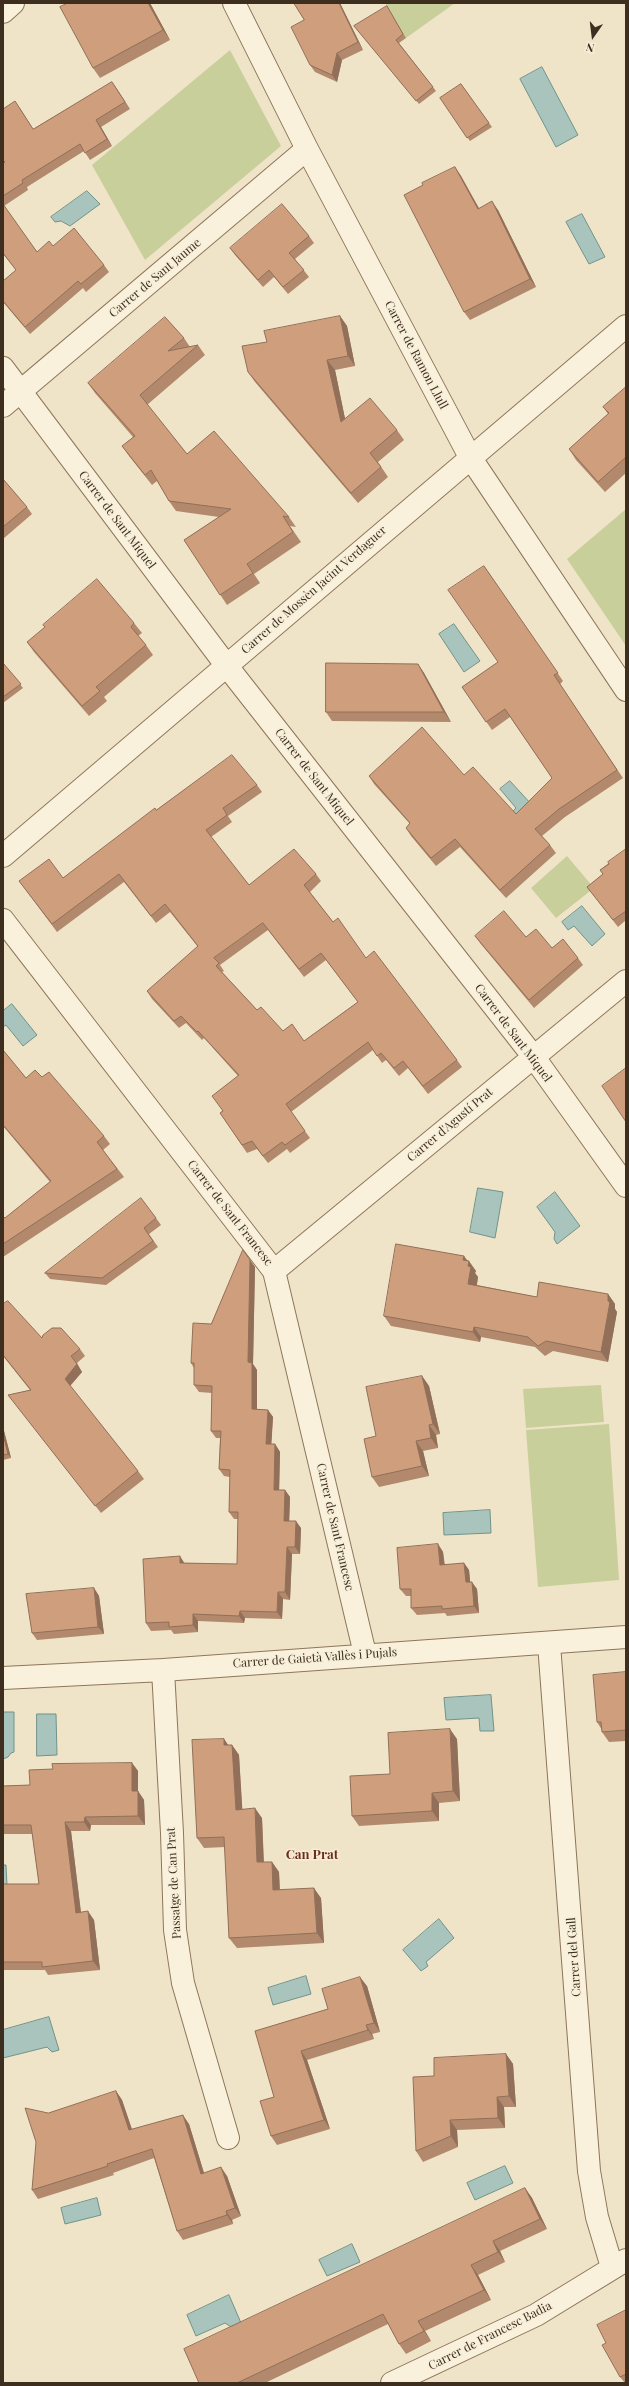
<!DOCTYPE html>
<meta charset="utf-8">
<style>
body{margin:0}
#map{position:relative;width:629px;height:2386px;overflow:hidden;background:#f0e4c8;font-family:"Playfair Display",serif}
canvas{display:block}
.frame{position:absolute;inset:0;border:4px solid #3d2e20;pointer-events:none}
.north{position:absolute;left:573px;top:16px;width:40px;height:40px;-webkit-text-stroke:3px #f7eed8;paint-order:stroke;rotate:194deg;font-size:11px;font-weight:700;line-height:16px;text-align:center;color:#3d2e20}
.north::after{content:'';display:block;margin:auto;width:14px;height:18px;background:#3d2e20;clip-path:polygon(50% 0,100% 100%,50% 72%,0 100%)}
</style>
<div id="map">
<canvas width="629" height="2386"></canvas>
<div class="frame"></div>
<div class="north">N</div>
</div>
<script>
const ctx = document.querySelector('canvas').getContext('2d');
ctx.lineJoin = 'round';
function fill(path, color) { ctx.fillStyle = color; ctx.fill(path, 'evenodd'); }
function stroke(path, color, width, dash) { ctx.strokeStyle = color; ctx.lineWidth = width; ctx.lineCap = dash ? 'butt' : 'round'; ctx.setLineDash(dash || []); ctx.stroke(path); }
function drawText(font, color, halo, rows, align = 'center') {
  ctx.font = font + ' "Playfair Display",serif'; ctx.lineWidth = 3; ctx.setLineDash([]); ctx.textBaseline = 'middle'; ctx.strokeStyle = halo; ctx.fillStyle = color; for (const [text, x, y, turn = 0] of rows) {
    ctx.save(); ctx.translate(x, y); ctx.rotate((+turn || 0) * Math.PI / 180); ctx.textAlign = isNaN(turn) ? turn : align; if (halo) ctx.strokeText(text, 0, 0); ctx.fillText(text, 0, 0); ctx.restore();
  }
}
fill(new Path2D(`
 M385,3h70l-49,35z
 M230,50l51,96 -136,114 -53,-95z
 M626,509v137l-59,-87z
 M567,856l27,32 -38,30 -25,-30z
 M601,1385l3,37 -78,6 -3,-39z
 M609,1424l10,156 -81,7 -12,-157z`), '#c9cf9b');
const water = new Path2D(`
 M542,67l36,68 -22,12 -36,-68z
 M87,191l13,13 -30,22 -9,-5 -6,1 -4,-5z
 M582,214l23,43 -16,7 -23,-42z
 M454,624l26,37 -16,11 -25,-38z
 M510,781l22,24 -14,13 -6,-6 4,-4 -16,-19z
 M582,906l23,28 -13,12 -18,-20 -6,4 -6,-8z
 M12,1004l25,31 -14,11 -17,-21 -3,2v-16z
 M478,1188l25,4 -8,46 -25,-6z
 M555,1192l25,34 -23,18 -3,-5 1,-7 -18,-25z
 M490,1510l1,23 -47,2 -1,-22z
 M491,1695l3,36h-14l-1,-13 -33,2 -2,-22z
 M3,1712h11v40l-3,1 -3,4 -5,2z
 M37,1714h19l1,41 -20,1z
 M3,1865h3l1,20h-4z
 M439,1919l15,19 -28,24 2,4 -7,5 -18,-21z
 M306,1976l5,18 -38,11 -5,-17z
 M49,2017l10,33 -7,2 -5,-5 -44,11v-28z
 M505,2166l8,17 -38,17 -8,-17z
 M97,2198l4,17 -36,9 -4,-16z
 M352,2244l8,18 -33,14 -8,-16z
 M229,2295l12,28 -10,4 -6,-4 -29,13 -9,-21z`);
fill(water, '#a9c4bc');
stroke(water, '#6f938a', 1);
const street = new Path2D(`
 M234,3l73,146 163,308 156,233
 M3,12l10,-9
 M3,368l223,297 307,391 93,130
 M3,406l304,-257
 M3,856l623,-530
 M3,920l271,351 91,383
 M274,1271l352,-290
 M549,1644l40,527 8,46 15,50
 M163,1670l9,163 3,97 8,53 45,155
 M3,1678l160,-8 463,-33
 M392,2383l144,-68 90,-55`);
stroke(street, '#8d765c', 24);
stroke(street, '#faf1dc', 22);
fill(new Path2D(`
 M150,3l20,37 -70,38 -7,-10z
 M294,3h46l23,47 -21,10 -5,22 -22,-10 -5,-7 -6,-45z
 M387,6l19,32 -7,5 37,48 -17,13 -65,-78z
 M112,82l18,27 -29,18 11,19 -22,14 -6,-9 -57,36 1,3 -24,16 33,46 16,-6 51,19 5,7 -23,20 -3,-4 -53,46 -27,-32v-21l13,-11 -13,-16v-91l2,-1 15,-54 13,21z
 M461,84l31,43 -22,14 -30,-43z
 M455,167l6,9 18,32 19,2 38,77 -66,33 -6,-8 -41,-127z
 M309,236l5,7 -19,16 14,18 -21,17 -14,-17 -11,10 -28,-32 -5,-7z
 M340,316l7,10 8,40 -20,4 10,49 52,11 7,10 -26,22 10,15 -30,26 -103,-121 -7,-10 19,-30z
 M184,338l6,9 8,-2 7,10 -58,50 40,49 102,63 7,10 -6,-1 11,16 -47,32 6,9 -33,22 -43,-65 35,-23 -43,-6 -7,-10 -12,-20 -5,4 -23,-29 -7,-10 11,-9 -38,-44 -7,-10z
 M626,387v86l-21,19 -29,-32 -7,-11 39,-35 -5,-7z
 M3,479l24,28 5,7 -29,25z
 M484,566l79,115 -3,3 63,94 -58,39 -23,19 8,9 6,8 -50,45 -46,-51 -24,19 -25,-30 -5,-8 4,-4 -36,-40 -5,-8 95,-1 52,39 36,-36 -42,-61 -18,13 -30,-43 36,-25z
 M134,623l8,10 -4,3 8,9 7,10 -49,42 3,4 -18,15 -55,-64 -7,-10z
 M3,663l20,25 -20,15z
 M418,664l6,9 27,49 -119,-1 -6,-9z
 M257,785l5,7 -34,24 4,6 -21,15 38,48 67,-11 5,7 -11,11 23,30 124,138 5,7 -34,27 -20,-26 -9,8 -13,-16 -4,3 -9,-13 -82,62 19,26 -20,15 -3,-4 -19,14 -11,-14 -10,4 -27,-40 2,-2 16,-35 -34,-38 -2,2 -16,-17 -7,5 -27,-29 -5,-8 51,-44 -28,-35 -14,11 -32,-41 -67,50 -38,-51 44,-3 93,-68zM268,930l36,47 22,-17 32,42 -54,39 -21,-10 -26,-21 -35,-38 2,-1 -4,-6z
 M626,849v71l-8,7 -31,-40 16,-13 -3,-4z
 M475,936l77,12 26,10 5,7 -49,43 -54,-65z
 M3,1050l23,28 78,58 6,8 -7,6 21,27 -121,80v-41l2,2 45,-36 -47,-56z
 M156,1218l5,7 -12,9 9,13 -52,38 -56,-6 -5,-6z
 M464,1256l12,15 -1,2 3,4 -1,8 60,12 71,-3 7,10v5l2,3 -9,50 -55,-11 -8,5 -10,-9 -54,-10 -1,5 -89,-16 -7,-10z
 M250,1260l5,7 -2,97 4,6v39l11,1 5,7 -2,27h4l5,8 -1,38h6l5,7 -1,24 12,7 -1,26h-8l-2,46 -7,-1 -1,20 -37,-1 -1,5 -46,-2v11l-24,2 -3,-4 -20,1 -5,-8 38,-60 53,1 1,-45h-4l-5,-7 1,-35 -6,-1 -5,-7 1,-31h-4l-5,-7 1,-38 -13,-1 -5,-7v-17l-3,-5 20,-39z
 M3,1304l39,34 38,11 5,7 -8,7 5,9 -12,14 68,85 6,8 -43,34 -93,-118 22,-5 -27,-34z
 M422,1376l7,10 11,48 -4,1 2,13 -15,3 6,25 -50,11 -7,-10 4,-41z
 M3,1427l8,31 -8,2z
 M438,1544l5,8 2,13 19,-2 5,7 1,12 7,7 2,24 -32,3 -2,-3 -28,2 -6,-7v-12h-5l-6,-7z
 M94,1588l5,8 5,38 -67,6 -5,-7z
 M626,1672v69l-17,1 -7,-10v-2l-5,-8z
 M224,1739l4,6h4l7,10 3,54 20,9 2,44h8l7,10 1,18 41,8 3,45 -87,5 -8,-10 -4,-91 -21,1 -7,-10z
 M457,1739l3,62 -21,2v18l-80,5 -7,-10 38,-42z
 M132,1763l6,8v20l6,9 1,25h-54l-1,6h-19l10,81 13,8 6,50 -52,5 -3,-5h-42v-86h36l-7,-50h-29v-48l27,-1 23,-16z
 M367,1986l13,46 -8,2 2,5 -67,21 23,69 -53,16 -6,-9 3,-39 -19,-66 73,-22z
 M506,2054l7,10 3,43h-12l1,21 -48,2 1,17 -35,15 -7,-11 18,-75z
 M116,2091l6,9 10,29 57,-5 15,49 23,3 14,40 -9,4 1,4 -50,16 -6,-9 -23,-73 -41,15 1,2 -76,24 -6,-9z
 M525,2188l7,10 15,31 -47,22 5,11 -27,13 13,25 -66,31 6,10 -25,13 -7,-10 -11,-20 -123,59h-66z
 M626,2310v73h-1l-5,-6 -14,-34z`), '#b2896c');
fill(new Path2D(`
 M148,3h2l20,37 -7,-10z
 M339,3h1l23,47 -5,-8z
 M337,53l5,7 -5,22 -5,-7z
 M112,82l5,7 13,20 -5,-7z
 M96,120l5,7 11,19 -5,-7z
 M455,167l6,9 23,42 -6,-9z
 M492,201l6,9 38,77 -6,-8z
 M340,316l7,10 8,40 -7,-10z
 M327,360l8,10 13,63 -7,-11z
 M418,664l6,9 27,49 -7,-10z
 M464,1256l4,7 1,-2 7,10 -1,2 3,4 -3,17 -7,-10 -5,-24z
 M250,1260l5,7 -2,97 4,6v46l-5,-7 -4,-47z
 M608,1294l7,10v5l2,3 -9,50 -7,-10z
 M474,1327l7,10 -1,5 -7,-10z
 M77,1364l5,8 -12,14 -5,-7z
 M422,1376l7,10 11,48 -7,-10z
 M268,1410l5,7 -2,34 -5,-7z
 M429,1425l7,10 2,13 -7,-10z
 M3,1427l8,31 -3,-4 -5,-20z
 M416,1441l7,10 6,25 -7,-10z
 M275,1444l5,8 -1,45 -5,-7z
 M285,1490l5,7 -1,31 -5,-7z
 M296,1521l5,7 -1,26 -5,-7z
 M438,1544l5,8 2,21 -5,-8z
 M287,1547l5,7 -2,46 -5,-8z
 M180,1556l5,8 -5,-1z
 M464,1563l5,7 2,20 -5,-8z
 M472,1582l5,7 2,24 -5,-7z
 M94,1588l5,8 5,38 -6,-7z
 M278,1592l5,7 -1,20 -5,-7z
 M240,1611l5,7 -1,5 -5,-7z
 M193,1614l5,7v11l-5,-7z
 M450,1729l7,10 3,62 -7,-10z
 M224,1739l7,10 -7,-4z
 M232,1745l7,10 4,65 -7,-10z
 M132,1763l6,8v20l6,9 1,25 -7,-9 -6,-25z
 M432,1793l7,10v18l-7,-10z
 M255,1808l7,10 2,55 -7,-11z
 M85,1817l6,8 -1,6 -6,-9z
 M65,1822l6,9 11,91 -6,-9z
 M272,1862l7,10 1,28 -7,-10z
 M314,1888l7,10 3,45 -7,-10z
 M88,1911l6,9 6,50 -7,-9z
 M360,1977l7,9 13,46 -6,-9z
 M366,2025l6,9 2,5 -6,-9z
 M301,2051l6,9 23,69 -6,-9z
 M506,2054l7,10 3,43 -7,-11z
 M116,2091l6,9 13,39 -6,-9z
 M497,2097l7,10 1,21 -7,-10z
 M183,2115l6,9 18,59 -6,-9z
 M450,2120l7,10 1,17 -7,-11z
 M221,2167l6,9 14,40 -6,-8z
 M525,2188l7,10 15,31 -7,-10z
 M226,2211l6,9 1,4 -6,-9z
 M493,2241l7,10 5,11 -7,-10z
 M471,2265l7,10 13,25 -7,-10z
 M418,2321l7,10 6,10 -7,-10z`), '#916f58');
const building = new Path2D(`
 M68,3h80l15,27 -70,38 -33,-61z
 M294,3h45l19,39 -21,11 -5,22 -22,-10 -19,-38 13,-7z
 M387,6l16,28 -7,6 37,47 -17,14 -62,-75z
 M112,82l13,20 -29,18 11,19 -22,14 -5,-9 -58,36 1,3 -20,13v-33l2,-1 -2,-2v-51l12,-8 18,28z
 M461,84l28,39 -22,15 -27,-40z
 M455,167l23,42 14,-8 38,78 -66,33 -60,-117 19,-10 -1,-2z
 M3,204l34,48 12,-11 4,5 21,-18 30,37 -23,19 -3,-3 -53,46 -22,-26v-20l13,-11 -13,-17z
 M282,204l27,32 -20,17 15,17 -21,17 -14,-17 -11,10 -28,-32z
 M340,316l8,40 -21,4 14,62 29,-24 27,32 -27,23 11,14 -30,26 -103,-121 -6,-26 25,-4 -3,-11z
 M165,317l19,21 -16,13 30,-6 -58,50 47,59 27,-23 75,86 -6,-1 10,16 -46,32 6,9 -33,22 -36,-55 47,-31 -62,-8 -18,-31 -6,5 -23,-29 13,-10 -47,-53z
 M626,387v70l-28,25 -29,-33 40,-36 -6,-6z
 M3,479l24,28 -24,20z
 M484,566l74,107 -4,2 63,95 -58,39 -24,20 15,16 -50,45 -45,-51 -24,19 -25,-30 4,-5 -41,-47 53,-49 42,48 9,-8 43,47 36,-36 -47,-69 -19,13 -24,-35 36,-25 -50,-72z
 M97,579l37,44 -3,4 15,18 -50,42 4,4 -18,15 -55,-64 18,-15 -2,-2z
 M3,663l18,21 -18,13z
 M326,663l92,1 26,48h-118z
 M232,755l25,30 -34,23 4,7 -21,15 43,55 45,-36 22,25 -12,11 29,37 5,-4 28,40 8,-7 83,109 -34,26 -20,-25 -9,7 -13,-15 -4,3 -9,-14 -82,62 19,27 -20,14 -3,-3 -19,14 -11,-15 -10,4 -22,-32 3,-2 -11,-15 27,-21 -41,-44 -1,1 -16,-16 -7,5 -27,-30 51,-45 -33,-42 -14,12 -32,-42 -67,50 -33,-43 30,-22 14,19 92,-70 1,2zM263,923l36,46 22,-16 37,49 -54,39 -12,-17 -9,7 -22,-24 -4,3 -41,-44 3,-3 -5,-5z
 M626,849v62l-13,9 -26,-33 16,-13 -3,-4 9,-6 -1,-2z
 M504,911l22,26 10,-8 16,19 11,-9 15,19 -49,42 -54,-64z
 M3,1050l23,28 9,-8 7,7 7,-5 55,64 -7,6 20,27 -114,75v-28l2,2 46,-37 -48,-56z
 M626,1068v54l-24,-36z
 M141,1198l15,20 -12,10 9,13 -51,37 -57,-5z
 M396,1244l68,12 -1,4 6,1 -1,5 3,1 -3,17 69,13 2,-15 69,12v7l2,1 -9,50 -55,-11 -8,5 -10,-9 -54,-10 -1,5 -89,-16z
 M243,1250l7,10 -2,102 4,1v46l16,1 -2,34h9l-1,46h11l-1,31h12l-1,26h-8l-2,45h-7l-1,20 -37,-1 -1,5 -46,-2v11l-24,2v-5l-23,1 -3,-64 37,-3v7l57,1 1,-52h-9l1,-42 -11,-1 2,-38h-10l1,-45 -18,-1v-22h-3l2,-40 18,1z
 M8,1301l34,37 1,-3 9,-7h9l19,21 -9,7 6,8 -12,15 73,92 -43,35 -87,-111 23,-5 -28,-35v-51z
 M422,1376l11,48 -4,1 2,13 -15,3 6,25 -50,11 -8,-38 12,-3 -10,-49z
 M3,1434l5,20 -5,1z
 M438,1544l2,21 24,-2 2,19h6l2,24 -32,3v-3l-31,2v-19h-11l-3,-41z
 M94,1588l4,39 -66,6 -6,-39z
 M626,1672v58l-24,2 -1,-10h-4l-4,-47z
 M450,1729l3,62 -21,2v18l-80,5 -2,-40 40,-2 -2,-41z
 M224,1739v6h8l4,65 19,-2 2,54h15l1,28 41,-2 3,45 -88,5 -5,-101 -27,1 -5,-98z
 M132,1763v28h6v25l-53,1 -1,5h-19l11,91 12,-2 5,50 -51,6v-5h-39v-78h36l-8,-59h-28v-39l27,-1 -1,-15 24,-1 -1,-5z
 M360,1977l14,46 -8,2 2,5 -67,21 23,69 -53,16 -11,-35 14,-4 -19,-66 73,-22 -6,-20z
 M506,2054l3,42 -12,1 1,21 -48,2 1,16 -35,15 -3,-74 21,-1v-18z
 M116,2091l13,39 54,-15 18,59 20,-7 14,41 -9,3 1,4 -50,16 -25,-82 -45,15 1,2 -76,24 4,-48 -11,-34 23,5z
 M525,2188l15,31 -47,22 5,11 -27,13 13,25 -66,31 6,10 -25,13 -16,-30 -146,69h-38l-15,-34z
 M626,2310v64l-6,3 -18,-32 4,-2 -9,-18z`);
fill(building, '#cf9f7d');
stroke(building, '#916f58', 1);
drawText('12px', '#3d2e20', '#f7eed8', [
 ["Carrer de Sant Jaume",155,278,-40],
 ["Carrer de Ramon Llull",416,355,62],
 ["Carrer de Sant Miquel",117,520,53],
 ["Carrer de Mossèn Jacint Verdaguer",314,590,-41],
 ["Carrer de Sant Miquel",314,777,52],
 ["Carrer de Sant Miquel",513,1033,53],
 ["Carrer d'Agustí Prat",450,1125,-40],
 ["Carrer de Sant Francesc",230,1213,52],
 ["Carrer de Sant Francesc",335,1527,77],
 ["Carrer de Gaietà Vallès i Pujals",315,1658,-4],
 ["Passatge de Can Prat",174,1883,-93],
 ["Carrer del Gall",574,1957,-94],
 ["Carrer de Francesc Badia",490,2336,-27]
]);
drawText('bold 13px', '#6b2e1e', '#f7eed8', [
 ["Can Prat",312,1855]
]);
</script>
